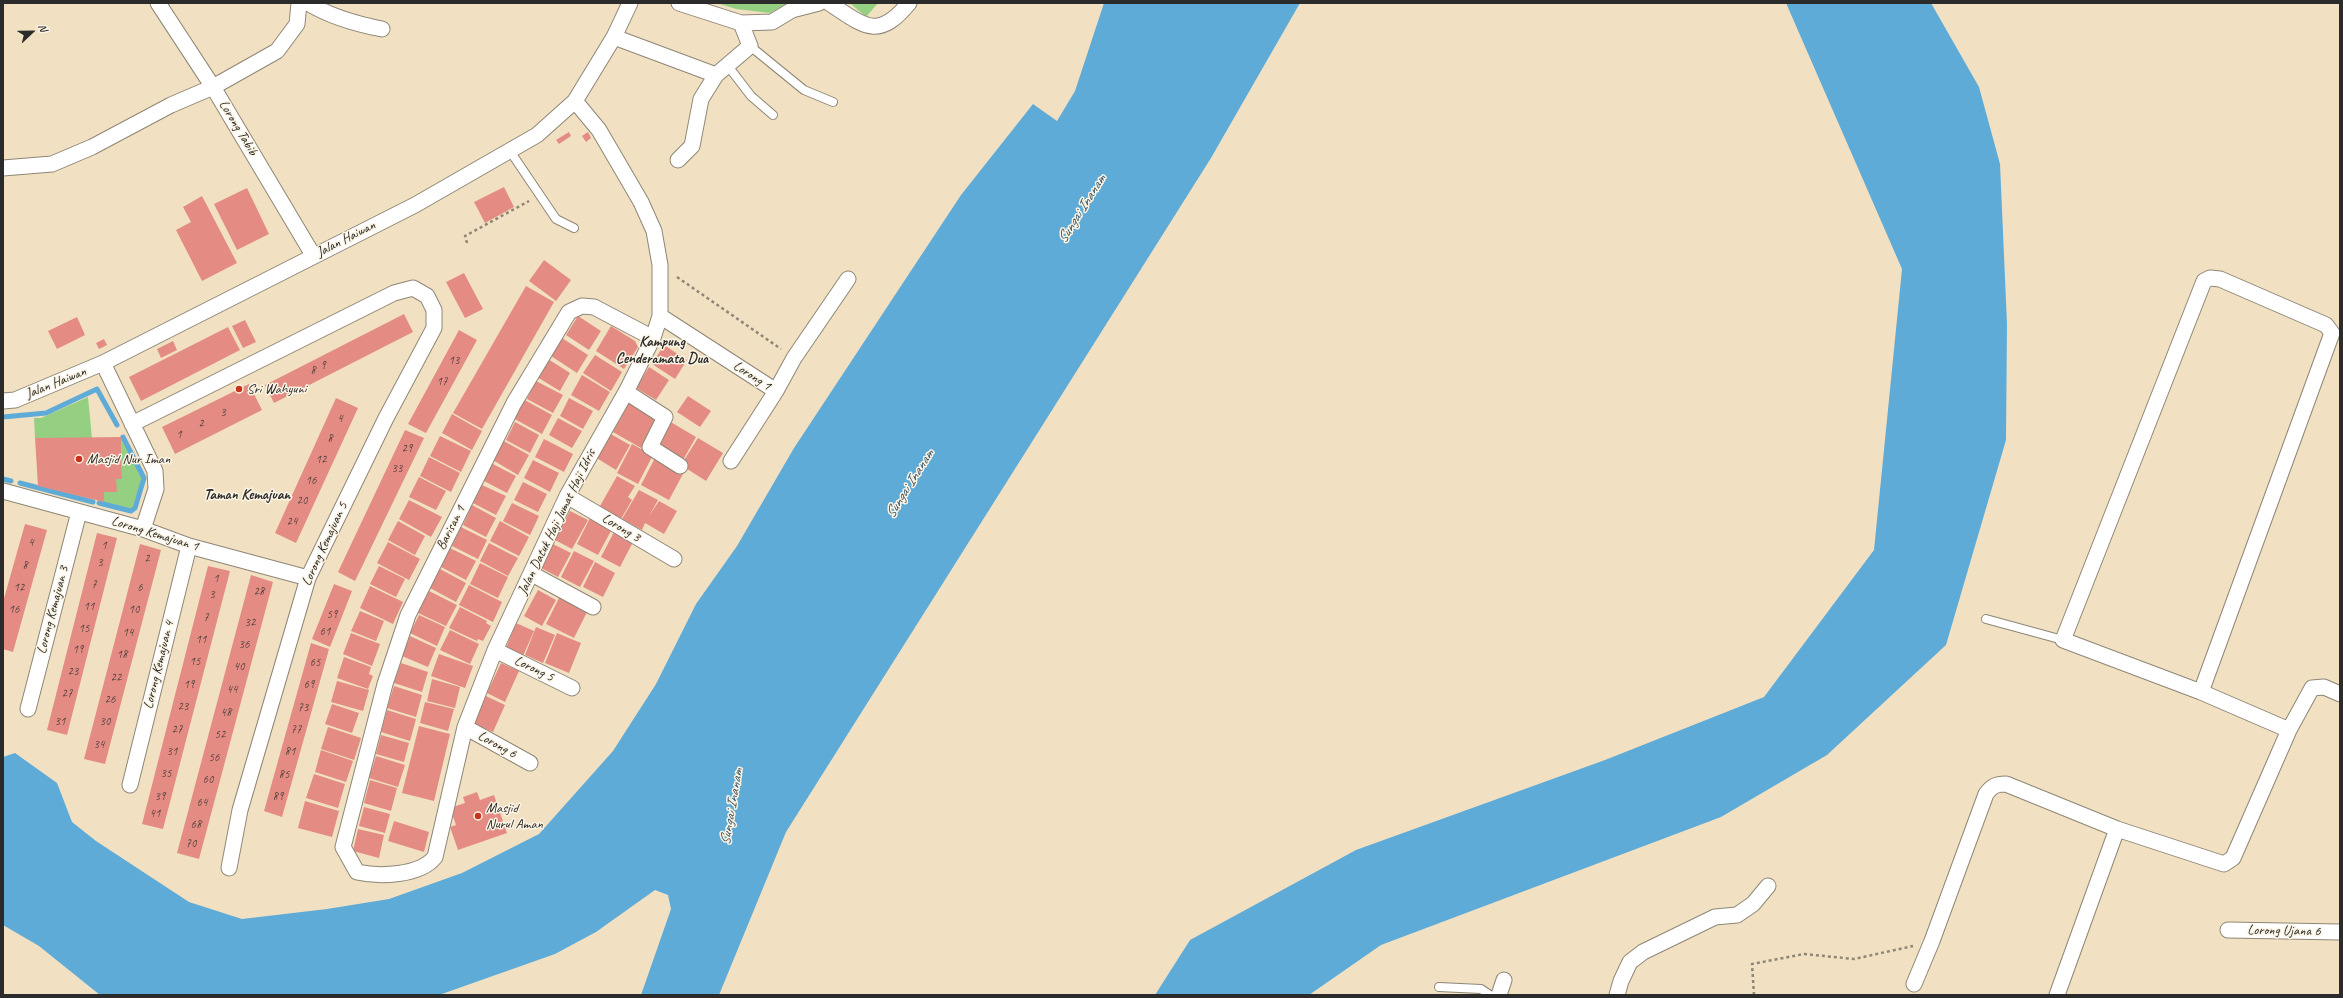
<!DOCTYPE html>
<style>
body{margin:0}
#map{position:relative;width:2343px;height:998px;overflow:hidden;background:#f1e1c2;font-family:Caveat,sans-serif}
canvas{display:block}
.frame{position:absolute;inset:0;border:4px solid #2b2b2b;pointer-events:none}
.north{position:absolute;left:12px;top:12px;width:40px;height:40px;-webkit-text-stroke:3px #fcf5e5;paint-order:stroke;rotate:68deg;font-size:11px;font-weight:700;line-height:16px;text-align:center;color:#2b2b2b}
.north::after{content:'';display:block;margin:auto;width:14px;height:18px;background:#2b2b2b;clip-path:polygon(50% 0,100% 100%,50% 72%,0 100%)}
</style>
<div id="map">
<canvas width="2343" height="998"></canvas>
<div class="frame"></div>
<div class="north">N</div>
</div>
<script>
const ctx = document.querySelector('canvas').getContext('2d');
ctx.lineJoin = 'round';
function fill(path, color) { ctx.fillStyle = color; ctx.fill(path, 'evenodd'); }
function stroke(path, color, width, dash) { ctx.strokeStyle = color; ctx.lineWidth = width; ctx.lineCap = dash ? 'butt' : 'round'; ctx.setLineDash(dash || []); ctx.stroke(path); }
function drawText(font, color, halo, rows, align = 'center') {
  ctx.font = font + ' Caveat,sans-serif'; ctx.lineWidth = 3; ctx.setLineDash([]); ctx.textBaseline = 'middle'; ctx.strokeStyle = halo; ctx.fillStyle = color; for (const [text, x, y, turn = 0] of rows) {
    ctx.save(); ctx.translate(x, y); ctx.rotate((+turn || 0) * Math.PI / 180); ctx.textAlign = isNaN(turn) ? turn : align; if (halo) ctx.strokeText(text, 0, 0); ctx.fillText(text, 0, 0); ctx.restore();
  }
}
fill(new Path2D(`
 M717,3h71l-18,10 -34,-4z
 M850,3h28l-12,14z
 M88,397l4,41h-57l-1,-20h7z
 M121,437l21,41 -10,31 -28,-7v-10h12v-13h6z`), '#95cf82');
fill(new Path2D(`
 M1104,3h196l-89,155 -425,674 -67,163h-78l30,-86 -3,-14 -13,-5 -59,42 -41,22 -116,41h-339l-61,-49 -36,-21v-168l12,-4 42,30 15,39 24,19 93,61 53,17 85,-10 62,-10 73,-26 77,-39 74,-83 43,-67 40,-80 41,-58 57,-98 167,-253 72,-91 24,17 18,-30z
 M1786,3h145l48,84 21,77 7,160 -1,116 -60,205 -119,110 -106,62 -340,128 -72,50h-154l35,-55 166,-90 249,-90 159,-63 110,-147 28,-281z`), '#5fabd8');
stroke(new Path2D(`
 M3,417l43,-4 51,-24 20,36
 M3,479l8,2
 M20,483l73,19
 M99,503l32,8 4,-3 9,-30 -21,-41`), '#5fabd8', 5);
fill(new Path2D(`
 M569,132l2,4 -12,8 -3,-4z
 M588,132l3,6 -5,4 -4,-6z
 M504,187l10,20 -29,16 -11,-21z
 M247,188l22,46 -32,16 -23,-46z
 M202,196l35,67 -35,18 -26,-51 15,-8 -8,-15z
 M544,260l27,20 -15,21 -27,-20z
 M464,273l19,36 -18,9 -19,-36z
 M526,286l28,16 -72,127 -29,-16z
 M404,314l9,18 -139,71 -9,-18z
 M578,316l23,15 -12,19 -23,-15z
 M77,317l8,18 -28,14 -9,-18z
 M245,320l11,22 -13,6 -11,-22z
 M611,326l24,15 3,6 -14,22 -28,-18z
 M228,327l12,23 -99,51 -12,-24z
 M459,330l18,10 -51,93 -18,-9z
 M562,338l26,17 -11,18 -26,-17z
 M104,339l3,6 -8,4 -3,-6z
 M173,341l4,9 -16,8 -4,-9z
 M664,345l23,15 -12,19 -23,-15z
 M595,355l27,17 -11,19 -28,-18z
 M548,359l22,14 -10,18 -23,-14z
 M649,367l20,13 -13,20 -20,-12z
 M582,375l28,17 -11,19 -28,-16z
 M536,381l27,14 -10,18 -26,-14z
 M249,384l13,26 -87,44 -13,-27z
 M688,396l23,15 -11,16 -23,-15z
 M336,398l22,10 -62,135 -21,-10z
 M521,398l31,17 -10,19 -31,-17z
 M569,398l24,13 -10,18 -23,-13z
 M629,403l28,17 -16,28 -28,-16z
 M452,414l30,17 -10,19 -30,-17z
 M558,418l24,13 -10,17 -23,-13z
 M669,421l27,16 -13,23 -28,-16z
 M515,422l24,13 -9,18 -24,-13z
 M405,430l19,8 -69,143 -17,-9z
 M609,433l21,12 -14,25 -21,-13z
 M440,436l31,15 -10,21 -31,-16z
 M121,437l1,42h-6l1,13h-13v10l-66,-16 -3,-48z
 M698,438l25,15 -17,28 -25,-16z
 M544,439l29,15 -9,18 -29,-15z
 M502,440l27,15 -11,20 -27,-16z
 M632,444l9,5 2,-2 11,6 -16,31 -21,-11z
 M656,456l28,16 -15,28 -28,-15z
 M429,457l31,16 -9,19 -31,-16z
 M533,460l26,13 -9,19 -26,-14z
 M491,463l25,13 -9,17 -25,-13z
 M617,476l18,10 -7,11 4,3 -11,19 -21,-13z
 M419,477l27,14 -10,19 -27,-13z
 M523,482l24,12 -9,18 -24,-12z
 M482,485l24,11 -10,19 -23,-12z
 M639,490l19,10 -9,16 10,-15 18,10 -13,23 -19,-11 -3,7 -20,-11z
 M409,500l33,17 -11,20 -32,-18z
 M512,503l27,13 -9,19 -27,-14z
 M472,505l24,13 -10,19 -23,-12z
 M570,511l18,9 -16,29 -17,-9z
 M590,518l22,11 -14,26 -21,-11z
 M398,521l27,15 -10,19 -27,-15z
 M500,521l29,16 -10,19 -29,-15z
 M25,524l22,6 -34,122 -10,-3v-47z
 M461,527l26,13 -9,19 -26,-13z
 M614,532l19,10 -13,25 -19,-10z
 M97,533l20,5 -50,197 -20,-5z
 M388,542l32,17 -11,21 -32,-17z
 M489,543l29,15 -10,18 -28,-15z
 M140,544l21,6 -56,214 -21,-5z
 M553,544l18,9 -13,24 -17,-9z
 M450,548l26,13 -10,19 -25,-13z
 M574,551l20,10 -14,26 -19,-10z
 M595,562l20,11 -12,24 -20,-10z
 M480,563l28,14 -10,21 -28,-14z
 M208,566l22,5 -67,258 -21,-5z
 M379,566l26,13 -9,18 -26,-13z
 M440,569l26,14 -10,19 -26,-14z
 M251,575l22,7 -74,277 -22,-6z
 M334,584l18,7 -22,56 -18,-8z
 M469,585l33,17 -9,20 -34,-17z
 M370,586l33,16 -10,22 -33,-16z
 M538,590l18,10 -14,26 -18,-10z
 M429,591l28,14 -11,21 -28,-13z
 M560,596l28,14 -14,28 -28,-14z
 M460,607l27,14 -1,2 5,3 -8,15 -5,-2 -1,2 -28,-13z
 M360,611l24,10 -8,20 -25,-10z
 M419,615l26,12 -8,19 -27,-13z
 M516,623l18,8 -11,25 -17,-8z
 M536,627l19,8 -12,28 -18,-8z
 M450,630l29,14 -9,20 -30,-14z
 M351,633l29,11 -8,22 -29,-12z
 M557,633l24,10 -12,30 -24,-10z
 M410,636l26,12 -8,19 -26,-11z
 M311,643l18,6 -47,168 -18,-6z
 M439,654l34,12 -8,22 -34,-12z
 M344,657l27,10 -2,7 4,2 -5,13 -31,-11z
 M401,663l27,9 -6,20 -28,-9z
 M501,663l18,8 -14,31 -18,-9z
 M432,679l28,8 -5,21 -28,-7z
 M337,681l32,9 -6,21 -32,-9z
 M394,686l28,9 -6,22 -29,-9z
 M486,696l19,9 -12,27 -20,-9z
 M425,702l29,7 -6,22 -28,-8z
 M332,704l27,9 -7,20 -27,-9z
 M387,710l29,9 -6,22 -29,-9z
 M419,726l31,8 -16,67 -32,-8z
 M328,727l33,11 -7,22 -33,-11z
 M381,735l28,8 -5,19 -28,-8z
 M321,750l32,11 -7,21 -31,-10z
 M376,756l29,9 -7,22 -29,-9z
 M314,774l31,10 -7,24 -32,-10z
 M370,780l27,8 -6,23 -27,-8z
 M477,792l3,8 14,-5 13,38 -49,17 -8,-23 6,-2 -6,-17 15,-5 -2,-6z
 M305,801l34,10 -7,26 -34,-9z
 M364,807l26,7 -5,19 -26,-7z
 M394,821l35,11 -5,20 -36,-11z
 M358,829l26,6 -5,23 -26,-7z`), '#e48c83');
const lane = new Path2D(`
 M750,46l54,44 29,12
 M728,66l23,30 22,19
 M510,151l46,68 18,9
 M1986,619l77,21
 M1439,987l42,2 9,6`);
const street = new Path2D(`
 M158,3l55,84 100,168
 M308,3c23,14 48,21 74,26
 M679,3l62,20 31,-1 20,-12 27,-7
 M829,3c35,23 49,38 80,0
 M614,37l102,38
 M575,101l24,29 42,72 13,29 6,34v51l-7,22 -27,54 -59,104 -72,154 -30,77 -30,130c-15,19 -56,20 -78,15l-14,-25 42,-163 23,-69 106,-212 55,-91 13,-6 12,1 59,31
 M678,160l14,-14 9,-47 15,-24 34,-29 -9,-23
 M3,168l49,-4 40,-17 79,-42 42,-18 64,-36 20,-27 2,-21
 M660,316l116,75 -45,70
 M103,363l52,108 1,18 -13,40
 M776,391l18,-33 54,-79
 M626,392l39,25 -15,30 30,19
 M3,401l12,-1 88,-37 312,-158 122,-70 38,-34 39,-64 16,-34
 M132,424l262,-131 19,-5 14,8 7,14v18l-48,90 -78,160 -68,232 -11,58
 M3,491l140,38 46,17 119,32
 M567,496l107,63
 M532,574l61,33
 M495,650l77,38
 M2201,692l131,-359 -6,-8 -106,-46 -10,-1 -6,3 -141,359 138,52 88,38 23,-42 12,-1 16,7
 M28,709l51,-197
 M465,727l65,36
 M130,785l59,-239
 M2228,930l112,2
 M1914,984l18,-43 54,-147c6,-8 10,-10 20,-10l111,45 107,35 9,-6 56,-128
 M1499,995l5,-15
 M1617,995l4,-14 9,-19 13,-10 72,-35 22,-2 16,-11 15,-18
 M2057,995l60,-166`);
stroke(lane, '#8e8676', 10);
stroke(street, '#8e8676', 17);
stroke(new Path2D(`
 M467,243l-2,-7 64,-35
 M677,277l104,72
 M1754,995l-2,-31 52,-10 50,5 59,-13`), '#8e8676', 2.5, [3, 3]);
stroke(lane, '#fff', 8);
stroke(street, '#fff', 15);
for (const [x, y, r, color] of [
 [239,389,4,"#c8321e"],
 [79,459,4,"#c8321e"],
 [478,816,4,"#c8321e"]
]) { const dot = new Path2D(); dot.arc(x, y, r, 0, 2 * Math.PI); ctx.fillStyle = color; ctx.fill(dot); stroke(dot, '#fcf5e5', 1.5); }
drawText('12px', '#594341', null, [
 ["13",454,361],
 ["9",323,366],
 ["8",313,371],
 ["17",442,382],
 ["3",223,413],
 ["4",340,419],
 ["2",201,424],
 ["1",179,435],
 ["8",330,439],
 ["29",407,449],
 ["12",321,460],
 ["33",397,469],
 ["16",311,481],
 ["20",302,501],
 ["24",292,522],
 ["4",31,543],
 ["1",104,546],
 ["2",147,559],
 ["3",100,563],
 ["8",25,566],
 ["1",216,579],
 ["7",94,585],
 ["12",19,588],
 ["6",140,588],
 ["28",259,592],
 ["3",212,595],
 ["11",89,607],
 ["16",14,610],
 ["10",134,610],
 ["59",332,615],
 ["7",206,618],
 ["32",250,623],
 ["15",84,629],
 ["61",325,632],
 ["14",128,633],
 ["11",201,640],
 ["36",244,645],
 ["19",78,650],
 ["18",122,655],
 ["15",195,662],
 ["65",315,663],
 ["40",239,667],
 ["23",73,672],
 ["22",116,678],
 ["19",189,685],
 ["69",309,685],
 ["44",232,690],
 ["27",67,694],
 ["26",110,700],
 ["23",183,707],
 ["73",303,708],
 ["48",226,713],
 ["31",60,722],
 ["30",105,722],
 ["27",177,730],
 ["77",296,730],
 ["52",220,735],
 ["34",99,745],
 ["31",172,752],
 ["81",290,752],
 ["56",214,758],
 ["35",166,774],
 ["85",284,775],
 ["60",208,780],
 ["39",160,797],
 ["89",278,797],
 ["64",202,803],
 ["41",155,814],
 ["68",196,825],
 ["70",191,844]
]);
drawText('14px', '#2b2b2b', '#fcf5e5', [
 ["Lorong Tabib",238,128,59],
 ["Jalan Haiwan",346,239,-27],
 ["Lorong 1",752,376,33],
 ["Jalan Haiwan",56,383,-22],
 ["Jalan Datuk Haji Jumat Haji Idris",557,522,-64],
 ["Barisan 1",451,528,-63],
 ["Lorong 3",621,528,31],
 ["Lorong Kemajuan 1",155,534,17],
 ["Lorong Kemajuan 5",325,544,-65],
 ["Lorong Kemajuan 3",53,610,-75],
 ["Lorong Kemajuan 4",159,665,-76],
 ["Lorong 5",534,669,26],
 ["Lorong 6",497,745,29],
 ["Lorong Ujana 6",2284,931,1]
]);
drawText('14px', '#2b2b2b', '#fcf5e5', [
 ["Sri Wahyuni",247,389],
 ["Masjid Nur Iman",87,459],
 ["Masjid",486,808],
 ["Nurul Aman",486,824]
], 'left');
drawText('italic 15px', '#3d5868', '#fcf5e5', [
 ["Sungai Inanam",1082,209,-58],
 ["Sungai Inanam",910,484,-58],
 ["Sungai Inanam",732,807,-80]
]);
drawText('bold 15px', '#2b2b2b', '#fcf5e5', [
 ["Kampung",662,342],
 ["Cenderamata Dua",662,359],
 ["Taman Kemajuan",247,495]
]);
</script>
